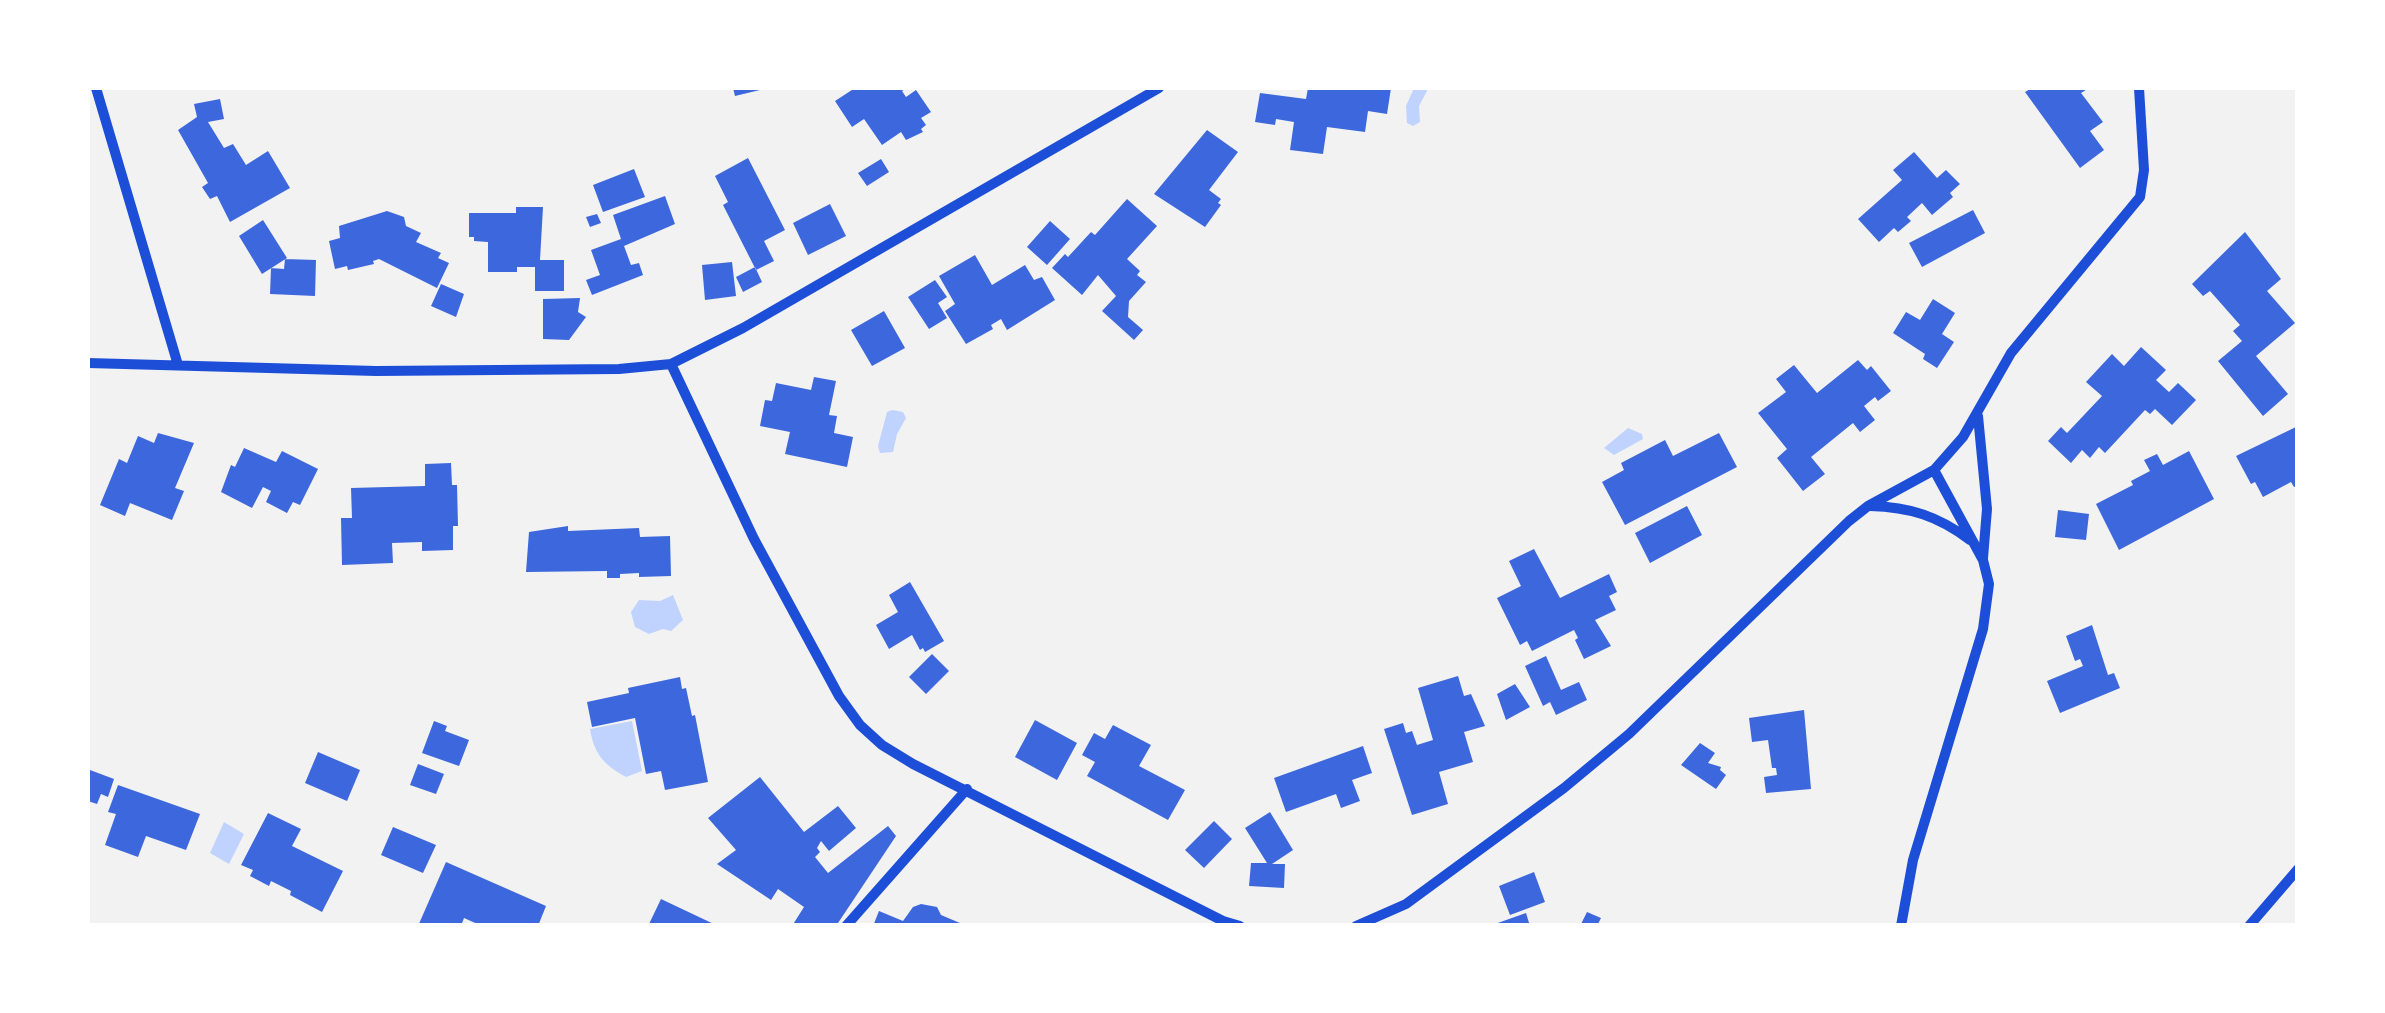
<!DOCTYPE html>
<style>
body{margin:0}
#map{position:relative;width:2385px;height:1013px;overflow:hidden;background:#f2f2f2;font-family:"Alegreya Sans",sans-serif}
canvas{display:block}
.frame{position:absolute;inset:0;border:90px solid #fff;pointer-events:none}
</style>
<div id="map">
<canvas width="2385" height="1013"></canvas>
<div class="frame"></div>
</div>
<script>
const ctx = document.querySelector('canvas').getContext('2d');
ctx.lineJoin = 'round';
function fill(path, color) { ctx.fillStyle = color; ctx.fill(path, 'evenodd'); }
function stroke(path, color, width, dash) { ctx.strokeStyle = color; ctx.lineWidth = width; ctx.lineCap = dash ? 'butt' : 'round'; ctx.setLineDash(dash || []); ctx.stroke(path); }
fill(new Path2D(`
 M1414,88h12l1,3 -8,15 1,16 -7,4 -6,-3 -1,-17z
 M892,410l11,2 3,6 -9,16 -4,18 -13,1 -2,-7 9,-34z
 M1628,428l14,6 1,5 -29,16 -10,-7z
 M673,595l10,25 -12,11 -8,-2 -14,5 -14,-7 -4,-15 8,-12 21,1z
 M632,721l10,50 -16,6c-22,-12 -32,-23 -36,-48z
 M224,822l20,12 -15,30 -19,-11z`), '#bfd3fe');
fill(new Path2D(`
 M733,88h31v1l-29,7z
 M855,88h52l-5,3 4,6 10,-7 15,22 -10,6 5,7 -5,4 2,3 -17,8 -5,-8 -19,13 -18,-26 -12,8 -17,-26z
 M1308,88h83l-4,26 -19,-3 -3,21 -38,-5 -4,27 -33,-4 4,-28 -18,-3 -1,6 -20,-3 5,-29 46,6z
 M2032,88h57l-8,5 22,29 -13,9 14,19 -24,18 -55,-76z
 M220,99l4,20 -16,3 16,26 9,-4 13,21 22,-14 22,37 -60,34 -13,-26 -7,3 -8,-12 6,-4 -30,-53 19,-13 -3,-13z
 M1207,130l31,22 -29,38 12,9 -3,4 3,2 -16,22 -51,-33z
 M1914,152l23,26 9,-8 14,14 -10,9 3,4 -21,18 -10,-12 -15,14 4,4 -13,11 -4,-4 -15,14 -21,-23 44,-39 -9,-10z
 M748,158l37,72 -21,11 10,20 -18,9 -33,-65 5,-3 -13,-26z
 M881,159l8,13 -22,14 -9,-13z
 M634,169l11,28 -42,15 -10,-27z
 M665,196l10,28 -51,22 7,19 8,-2 4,12 -51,20 -6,-15 14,-5 -9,-25 30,-11 -8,-24z
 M1127,199l30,27 -30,33 13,12 -3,4 9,7 -17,19 -1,16 15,13 -9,10 -32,-29 14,-15 -18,-21 -16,20 -30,-27 13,-14 3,3 23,-25 4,3z
 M830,204l16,32 -38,19 -15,-32z
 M516,207h27l-3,53h24v31h-29v-24h-18v5h-29v-30l-14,-1v-4h-5v-24h47z
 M1973,210l12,23 -63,34 -13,-24z
 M387,211l17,6 2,9 15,7 -5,9 25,11 -3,5 11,5 -12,25 -58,-29 -6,2 1,3 -26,6 -1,-4 -12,3 -6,-28 11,-3 -1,-12z
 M597,214l4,9 -11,4 -4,-10z
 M263,220l24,38 -25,16 -23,-38z
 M1050,221l20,18 -23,26 -20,-18z
 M2245,232l36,47 -14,12 28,32 -39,33 32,38 -25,22 -45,-55 24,-20 -9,-10 7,-6 -30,-34 -7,5 -11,-12z
 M975,255l17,30 33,-20 9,15 8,-3 13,23 -48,30 -6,-11 -10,6 2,4 -27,15 -21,-33 10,-7 -16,-28z
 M285,259l31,1 -1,36 -45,-2 1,-26 13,1z
 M732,262l4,34 -31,4 -3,-35z
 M755,267l7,15 -19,10 -7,-15z
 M935,280l12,17 -9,6 9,15 -18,11 -21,-32z
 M441,284l23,10 -8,23 -25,-11z
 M580,298l-2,14 8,5 -17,23 -26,-1v-40z
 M1933,299l22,14 -13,21 12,8 -17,26 -14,-9 2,-5 -32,-21 13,-21 14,8z
 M884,311l21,37 -33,18 -21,-36z
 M2141,347l25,23 -10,10 13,12 9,-9 18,17 -24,25 -17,-16 -5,5 -5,-4 -40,43 -6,-6 -9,11 -8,-8 -11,13 -23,-22 13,-14 6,6 35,-37 -16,-14 26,-28 12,12z
 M1858,360l9,10 4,-4 20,25 -13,10 -3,-4 -11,9 11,14 -15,12 -7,-9 -42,34 14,17 -22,17 -26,-33 10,-9 -29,-36 28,-21 -10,-13 18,-14 23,28z
 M814,377l22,4 -7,34 8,1 -3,17 19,4 -6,30 -62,-13 5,-22 -30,-6 5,-26 7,1 4,-18 35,7z
 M2298,426v59l-4,2 -3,-5 -28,15 -8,-15 -4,2 -15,-28z
 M158,433l36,10 -19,45 9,3 -12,29 -42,-17 -5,13 -25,-11 19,-46 8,4 11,-27 16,7z
 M1719,433l18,34 -112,58 -23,-43 22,-12 -3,-7 44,-23 8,16z
 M244,448l32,14 6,-11 36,18 -18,36 -7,-3 -6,11 -21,-11 5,-11 -8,-4 -11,21 -31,-16 10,-27 4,2z
 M2189,451l25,48 -95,51 -23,-46 37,-19 -2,-4 19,-10 -6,-11 13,-6 6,11z
 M451,463l1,22h5l1,41h-5v24l-31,1v-9l-30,1 1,20 -51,2 -1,-47h11l-1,-30 74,-2v-22z
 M1687,506l15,29 -52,28 -15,-30z
 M2058,510l31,4 -3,26 -31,-3z
 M568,526v5l71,-3 1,9 30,-1 1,40 -32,1v-4l-19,1v4h-13v-7l-81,1 3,-40z
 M1534,549l26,49 49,-24 8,18 -8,4 7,14 -21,10 16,26 -27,13 -9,-19 3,-2 -4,-8 -42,21 -5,-10 -7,4 -23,-47 24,-12 -12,-25z
 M910,582l34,59 -19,11 -2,-4 -3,2 -8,-15 -23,14 -13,-24 22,-13 -9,-17z
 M2092,625l16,50 6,-2 6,15 -60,25 -13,-32 36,-15 -3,-7 -5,2 -9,-25z
 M932,654l17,17 -23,23 -17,-17z
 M1546,656l15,34 18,-8 8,18 -31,15 -6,-13 -7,4 -18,-40z
 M1458,676l6,20 7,-2 14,32 -21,6 9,30 -34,10 9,32 -36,11 -28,-86 19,-6 3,10 6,-2 5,14 16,-5 -15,-52z
 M680,677l2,12 4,-1 6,28 3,-1 13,67 -43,8 -4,-19 -15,3 -11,-56 -43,9 -5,-25 42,-9 -1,-5z
 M1515,684l15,23 -24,13 -9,-26z
 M1804,710l7,79 -45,4 -2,-16 13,-2 -1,-7h-4l-4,-28 -16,2 -3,-24z
 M1035,720l42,23 -20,37 -42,-23z
 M434,721l13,5 -2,5 24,9 -10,26 -37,-13z
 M1113,725l38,20 -12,21 46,24 -17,30 -81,-44 8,-14 -13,-7 12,-22 11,6z
 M1700,743l15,10 -7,10 13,4 -1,3 6,5 -10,14 -35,-24z
 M1363,746l9,27 -20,7 8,21 -19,7 -5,-14 -50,18 -12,-34z
 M318,752l42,18 -13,31 -42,-18z
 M418,764l26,10 -8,20 -26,-9z
 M90,770l24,9 -6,18 -7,-3 -4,10 -9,-3z
 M760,777l44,55 34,-26 18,22 -27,23 -8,-10 -4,7 3,4 -5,5 13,16 60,-47 8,10 -60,90h-44l12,-19 -26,-18 -7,11 -54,-36 19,-14 -28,-32z
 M118,785l82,29 -14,36 -40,-14 -8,21 -33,-12 11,-31 -8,-2z
 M1270,812l23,38 -21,14h13l-1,24 -35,-2 2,-23h16l-22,-35z
 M268,813l33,16 -9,17 51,25 -21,41 -32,-17 1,-4 -20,-10 -2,5 -19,-10 3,-6 -12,-5z
 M1214,821l18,18 -28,29 -19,-18z
 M393,827l43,18 -13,28 -42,-18z
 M446,862l100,44 -8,20h-56l-18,-8 -3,8h-43z
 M1534,872l11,30 -35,13 -11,-29z
 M661,899l57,27 -69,-2z
 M921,904l16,3 4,8 26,11h-94l6,-15 24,10 10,-14z
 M1587,912l14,6 -4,8h-17z
 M1526,913l4,13h-38v-1z`), '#3d67dc');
stroke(new Path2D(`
 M96,88l82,277
 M88,363l288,8 243,-2 52,-5 72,-36 416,-240
 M671,364l83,175 85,157 21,29 22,20 31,19 310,157 17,5
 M1978,416l9,93 -4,49
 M1934,470l29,-33 48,-84 129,-156 4,-27 -5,-82
 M1870,506c40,1 68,10 100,34
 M846,926l121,-137
 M1356,926l50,-22 158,-116 65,-54 220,-213 19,-15 66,-36 49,90 6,24 -6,45 -70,231 -12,66
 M2249,926l49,-57`), '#1d4ed8', 10);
</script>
